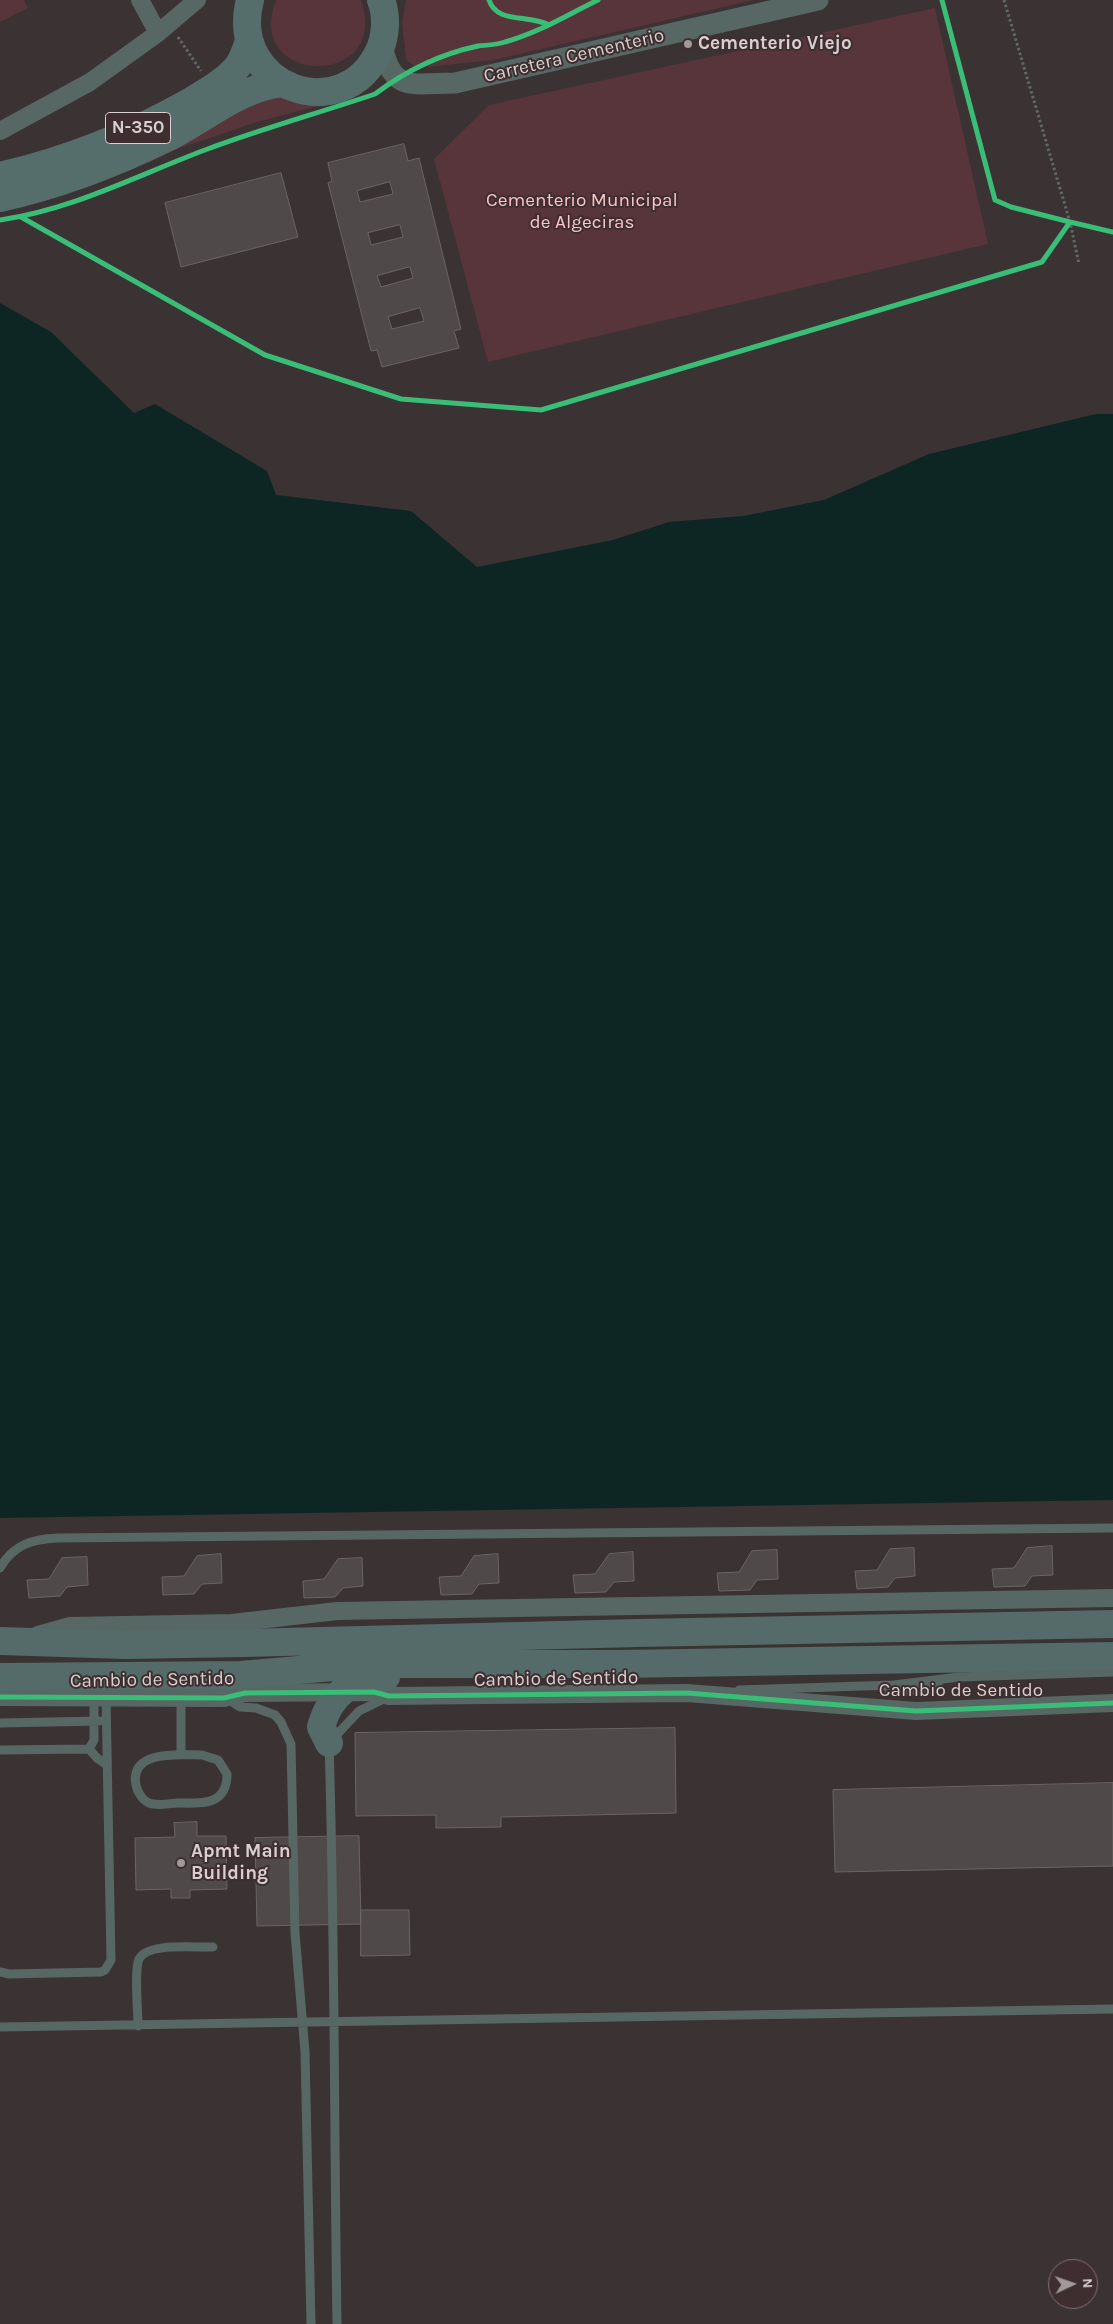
<!DOCTYPE html>
<style>
body{margin:0}
#map{position:relative;width:1113px;height:2324px;overflow:hidden;background:#3a3233;font-family:Karla,sans-serif}
canvas{display:block}
.north{position:absolute;left:1048px;top:2259px;width:50px;height:50px;box-sizing:border-box;background:#3e2e30;border:1px solid #7c6e70;border-radius:50%;rotate:87deg;font-size:14px;font-weight:700;line-height:20px;text-align:center;color:#d9cfd0}
.north::after{content:'';display:block;margin:auto;width:18px;height:22px;background:#a19899;clip-path:polygon(50% 0,100% 100%,50% 72%,0 100%)}
</style>
<div id="map">
<canvas width="1113" height="2324"></canvas>
<div class="north">N</div>
</div>
<script>
const ctx = document.querySelector('canvas').getContext('2d');
ctx.lineJoin = 'round';
function fill(path, color) { ctx.fillStyle = color; ctx.fill(path, 'evenodd'); }
function stroke(path, color, width, dash) { ctx.strokeStyle = color; ctx.lineWidth = width; ctx.lineCap = dash ? 'butt' : 'round'; ctx.setLineDash(dash || []); ctx.stroke(path); }
function drawText(font, color, halo, rows, align = 'center') {
  ctx.font = font + ' Karla,sans-serif'; ctx.lineWidth = 4; ctx.setLineDash([]); ctx.textBaseline = 'middle'; ctx.strokeStyle = halo; ctx.fillStyle = color; for (const [text, x, y, turn = 0] of rows) {
    ctx.save(); ctx.translate(x, y); ctx.rotate((+turn || 0) * Math.PI / 180); ctx.textAlign = isNaN(turn) ? turn : align; if (halo) ctx.strokeText(text, 0, 0); ctx.fillText(text, 0, 0); ctx.restore();
  }
}
fill(new Path2D(`
 M0,0h24l4,8 -28,14z
 M276,0h85c31,90 -119,86 -85,0z
 M406,0h348l-260,60 -77,8 -11,-8 -4,-38z
 M935,8l53,236 -500,118 -54,-203 55,-54z
 M373,87l-51,18 -65,17 -103,35 101,-60z`), '#57353a');
fill(new Path2D(`
 M0,303l51,29 83,81 21,-9 112,67 9,24 135,16 66,56 136,-27 56,-18 74,-6 81,-16 105,-46 167,-40h17v1086l-1113,18z`), '#0d2624');
const building = new Path2D(`
 M404,144l4,17 11,-3 42,171 -7,2 5,17 -77,19 -5,-17 -6,1 -43,-168 4,-2 -4,-18zM390,182l3,12 -33,8 -3,-11zM400,225l3,12 -32,8 -3,-12zM410,267l3,11 -32,9 -4,-11zM420,308l4,13 -32,8 -4,-12z
 M281,173l17,64 -117,30 -16,-64z
 M1052,1546l1,29 -21,1 -7,10 -31,1 -2,-18 22,-1 13,-20z
 M914,1548l1,28 -20,2 -7,9 -31,2 -2,-18 22,-1 13,-21z
 M777,1550l1,29 -21,1 -7,10 -31,1 -2,-18 22,-1 13,-21z
 M633,1552l1,29 -20,1 -8,10 -31,1 -2,-18 22,-1 14,-20z
 M221,1554l1,29 -20,1 -8,10 -31,1 -1,-18 22,-1 13,-20z
 M498,1554l1,29 -20,1 -7,10 -31,1 -2,-18 22,-1 13,-20z
 M87,1557l1,28 -21,2 -7,9 -31,2 -2,-18 22,-1 13,-21z
 M362,1558l1,28 -20,2 -8,9 -31,1 -1,-17 21,-2 14,-20z
 M675,1728l1,85 -175,4v10l-65,1v-13l-80,1 -1,-83z
 M1113,1783v83l-278,6 -2,-82z
 M197,1822v14h29l1,53 -37,1v8h-19v-9l-35,1 -1,-52 40,-1 -1,-14z
 M359,1836l2,88 -104,2 -2,-88z
 M361,1910h48l1,45 -49,1z`);
fill(building, '#4f4949');
stroke(building, '#6c6465', 1);
stroke(new Path2D(`
 M1004,0l66,222 9,42
 M178,37l23,34`), '#616867', 3, [2.5, 2.5]);
stroke(new Path2D(`
 M0,1568c13,-23 32,-29 58,-30l1055,-10
 M739,1690l155,-5 65,-8 154,-5
 M889,1691h21l28,-6
 M227,1699l13,8 16,1 19,7 6,7 10,22 4,189 10,119 6,272
 M0,1723l100,-2
 M89,1749l8,9 10,7
 M0,1750l89,-1 5,-9v-43
 M181,1755v-58
 M202,1755l16,5 9,14c0,33 -27,29 -51,29 -8,1 -19,3 -27,0 -7,-3 -12,-12 -13,-18 -7,-36 45,-30 66,-30z
 M0,1972l9,2 92,-2 4,-2 6,-10 -5,-263
 M138,2026c0,-14 -4,-56 1,-67 9,-17 56,-11 74,-12
 M0,2027l1113,-18
 M337,2324c-3,-194 -2,-387 -8,-581l30,-32 29,-14`), '#576764', 9);
stroke(new Path2D(`
 M140,0l18,33
 M0,131l90,-49 68,-49 39,-33
 M38,1635l32,-9 162,-3 105,-12 776,-13
 M0,1697l224,1 21,-5 129,-1 15,4 298,-3 229,18 197,-8`), '#576764', 18);
stroke(new Path2D(`
 M382,44c9,50 32,39 73,39l363,-83`), '#576764', 21);
stroke(new Path2D(`
 M0,1641l126,4 117,-2 395,-10 475,-9
 M0,1677l241,-2 126,-11h253l493,-8
 M329,1743l-8,-16c10,-35 30,-47 65,-50`), '#546b69', 28);
stroke(new Path2D(`
 M250,0c-23,87 94,130 130,49 6,-15 7,-34 1,-49
 M0,176c65,-15 127,-39 186,-72 17,-10 39,-22 52,-38 5,-7 8,-17 11,-25
 M0,198c60,-13 114,-34 169,-61 36,-18 71,-49 112,-54`), '#556e6c', 28);
stroke(new Path2D(`
 M489,0c8,24 38,14 60,25
 M942,0l53,200 16,7 59,15
 M21,217l244,138 136,44 140,11 501,-148 28,-40 43,10
 M0,220c72,-10 138,-45 205,-70 56,-21 114,-37 170,-56 32,-24 65,-40 103,-48 9,-1 18,-1 27,-4 33,-9 62,-27 93,-42
 M0,1697l224,1 21,-5 129,-1 15,4 298,-3 229,18 197,-8`), '#3abd76', 5);
for (const [x, y, r, color] of [
 [688,44,5,"#a19899"],
 [181,1863,5,"#a19899"]
]) { const dot = new Path2D(); dot.arc(x, y, r, 0, 2 * Math.PI); ctx.fillStyle = color; ctx.fill(dot); stroke(dot, '#3e2e30', 2); }
for (const [x, y, w] of [
 [138,128,65]
]) { const box = new Path2D(); box.roundRect(x - w / 2, y - 15.5, w, 31, 4); ctx.fillStyle = '#3e2e30'; ctx.fill(box); stroke(box, '#d9cfd0', 1); }
drawText('bold 18px', '#d9cfd0', null, [
 ["N-350",138,128]
]);
drawText('bold 19px', '#d9cfd0', '#3e2e30', [
 ["Cementerio Viejo",698,44],
 ["Apmt Main",191,1852],
 ["Building",191,1874]
], 'left');
drawText('19px', '#d9cfd0', '#3e2e30', [
 ["Carretera Cementerio",574,56,-13],
 ["Cambio de Sentido",556,1679,-1],
 ["Cambio de Sentido",152,1680,-1],
 ["Cambio de Sentido",961,1691]
]);
drawText('19px', '#fdc1c7', '#3e2e30', [
 ["Cementerio Municipal",582,201],
 ["de Algeciras",582,223]
]);
</script>
